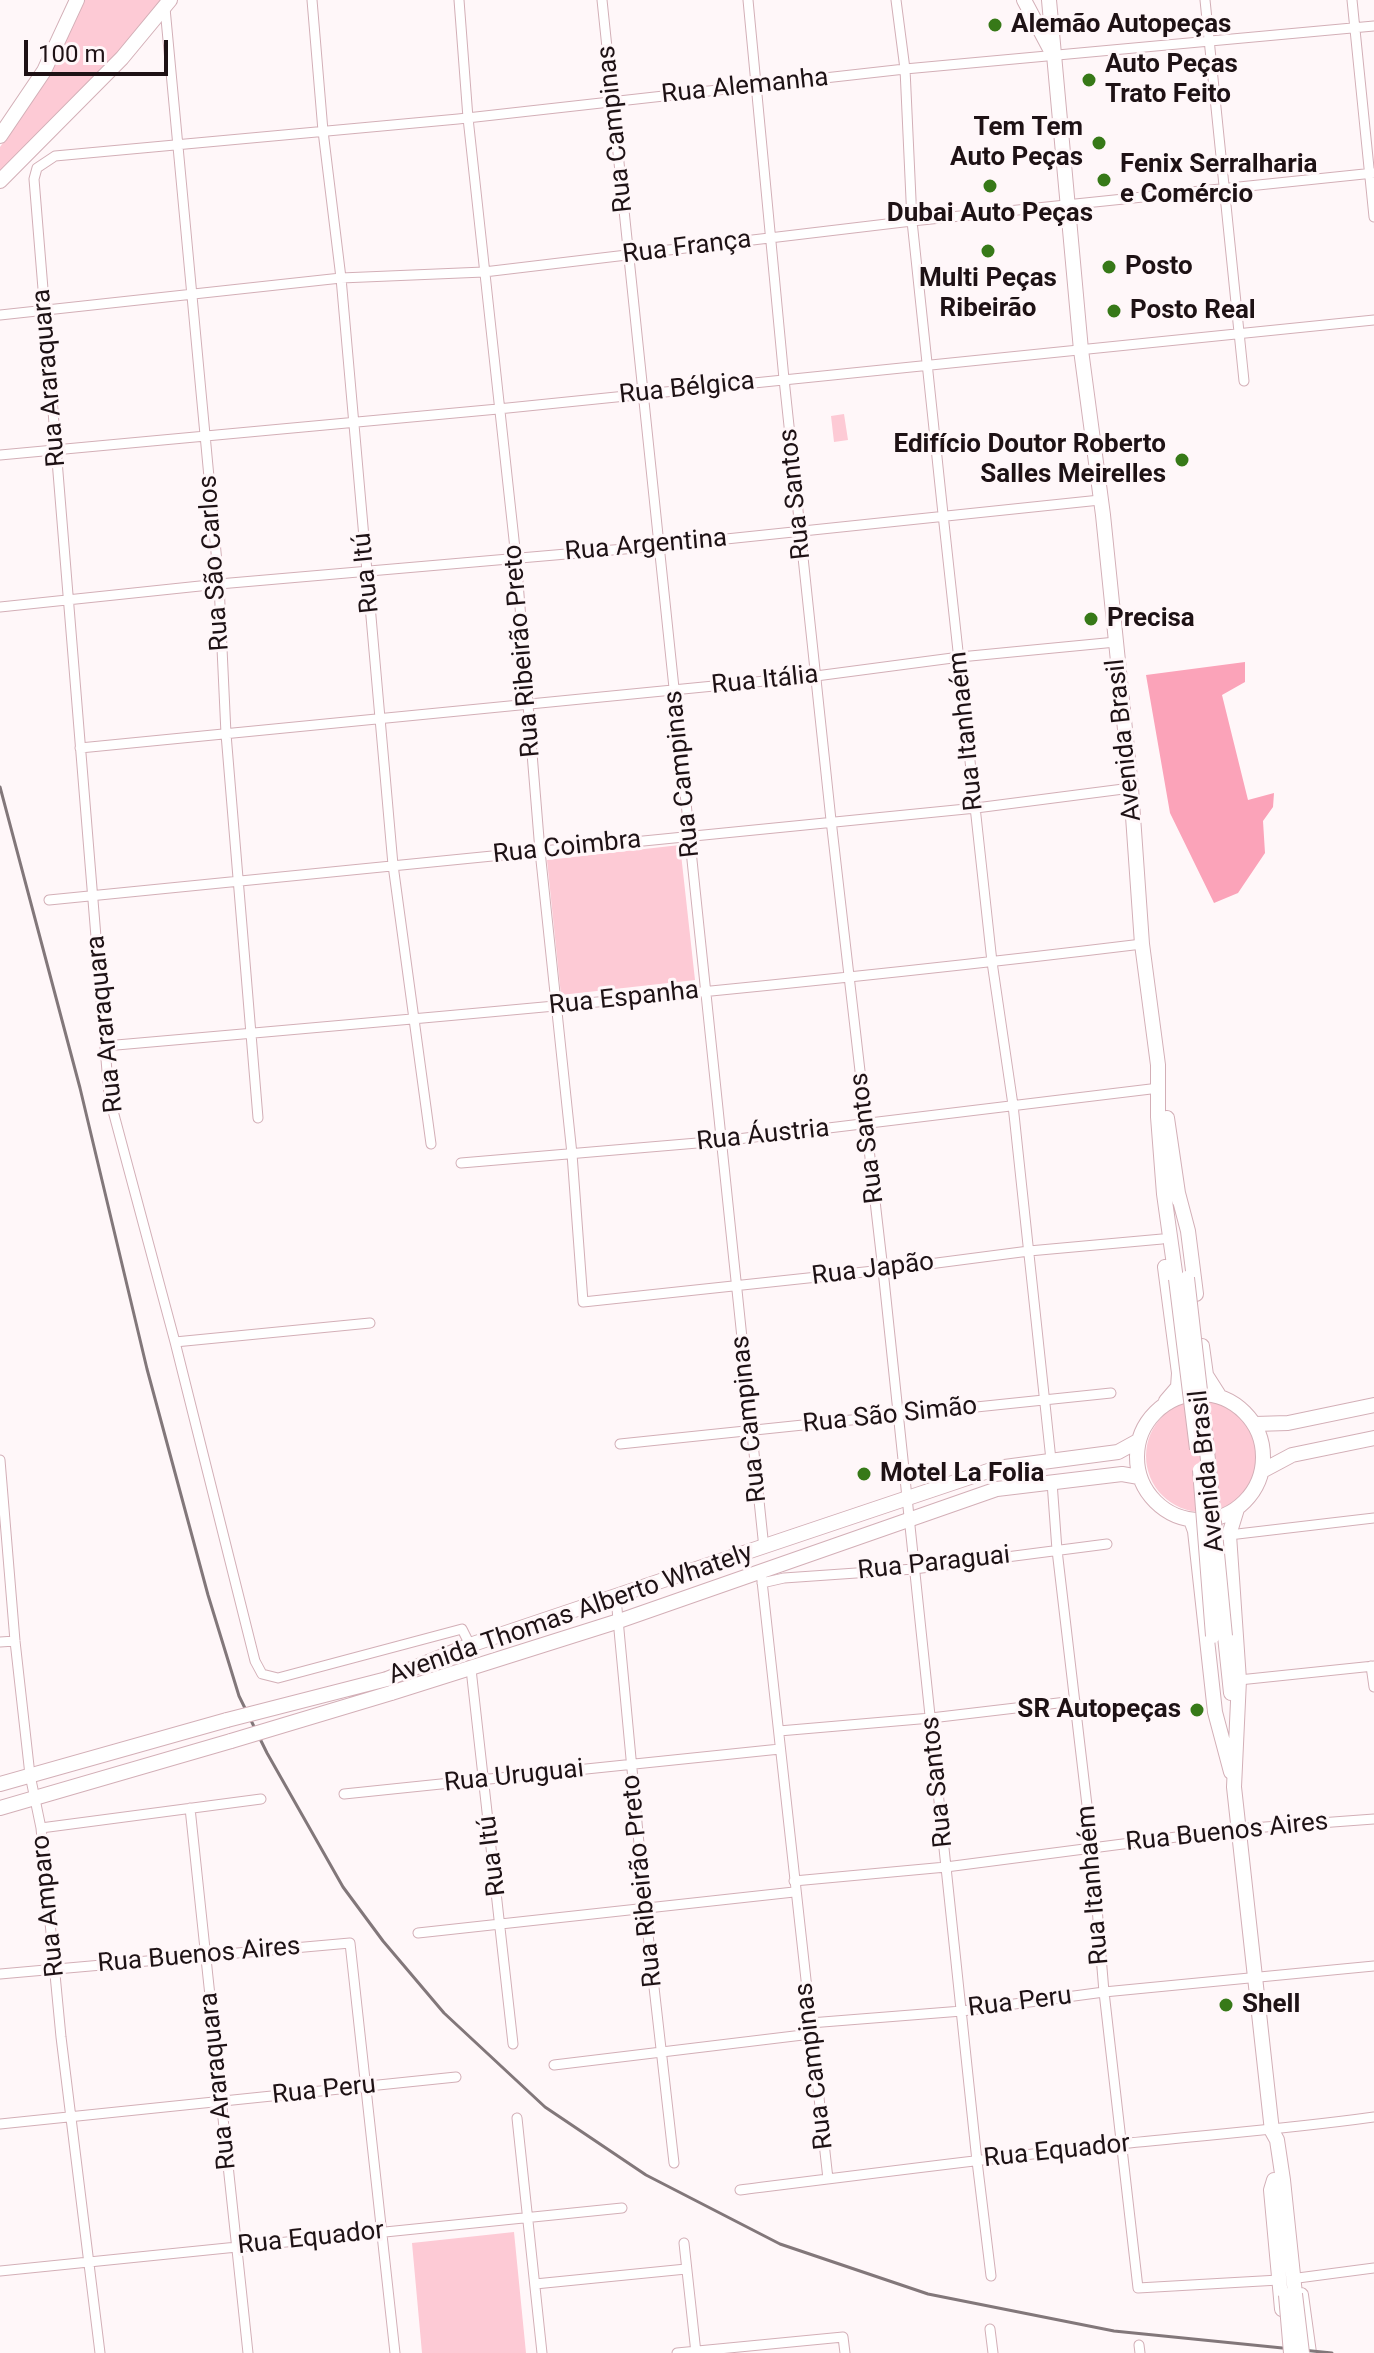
<!DOCTYPE html>
<meta charset="utf-8">
<style>
body{margin:0}
#map{position:relative;width:1374px;height:2353px;overflow:hidden;background:#fff7f9;font-family:Roboto,sans-serif}
canvas{display:block}
.scale{position:absolute;left:24px;top:40px;width:144px;height:36px;box-sizing:border-box;border:4px solid #1e1215;border-top:0;padding-left:10px;font-size:24px;line-height:28px;white-space:nowrap;color:#1e1215;-webkit-text-stroke:6px #fff7f9;paint-order:stroke}
</style>
<div id="map">
<canvas width="1374" height="2353"></canvas>
<div class="scale">100 m</div>
</div>
<script>
const ctx = document.querySelector('canvas').getContext('2d');
ctx.lineJoin = 'round';
function fill(path, color) { ctx.fillStyle = color; ctx.fill(path, 'evenodd'); }
function stroke(path, color, width, dash) { ctx.strokeStyle = color; ctx.lineWidth = width; ctx.lineCap = dash ? 'butt' : 'round'; ctx.setLineDash(dash || []); ctx.stroke(path); }
function drawText(font, color, halo, rows, align = 'center') {
  ctx.font = font + ' Roboto,sans-serif'; ctx.lineWidth = 6; ctx.setLineDash([]); ctx.textBaseline = 'middle'; ctx.strokeStyle = halo; ctx.fillStyle = color; for (const [text, x, y, turn = 0] of rows) {
    ctx.save(); ctx.translate(x, y); ctx.rotate((+turn || 0) * Math.PI / 180); ctx.textAlign = isNaN(turn) ? turn : align; if (halo) ctx.strokeText(text, 0, 0); ctx.fillText(text, 0, 0); ctx.restore();
  }
}
fill(new Path2D(`
 M83,0h83l-41,49 -125,124v-26l45,-65z
 M844,414l4,26 -14,2 -3,-26z
 M680,845l15,135 -134,15 -14,-135z
 M1146 1456a56 56 0 1 1 112 0a56 56 0 1 1-112 0Z
 M514,2232l12,121h-104l-10,-110z`), '#fdcad5');
fill(new Path2D(`
 M1245,662v20l-23,13 26,105 26,-7 -1,14 -10,14 2,32 -27,40 -24,10 -44,-90 -24,-138z`), '#fba3b9');
const street = new Path2D(`
 M312,0l11,131 18,147 52,587 38,279
 M459,0l9,118 48,440 24,293 32,303 11,148 300,-32 146,-19 133,-12
 M602,0l162,1548
 M748,0l36,379 47,441 52,450 94,891 14,115
 M896,0l9,69 7,152 31,293 49,448 21,143 38,355
 M1205,0l39,381
 M1352,0l22,217
 M165,8l54,576 7,150 32,384
 M0,315l341,-37 143,-6 428,-51 462,-48
 M0,455l498,-46 876,-89
 M0,607l219,-23 440,-38 441,-46
 M80,748l736,-72 144,-19 156,-15
 M49,900l927,-92 155,-20
 M105,1046c346,-30 692,-60 1037,-102
 M461,1163l260,-22 438,-53
 M175,1342l195,-19
 M620,1444l491,-51
 M0,1460l15,181 15,134 11,53 20,209 39,316
 M1052,1482l5,68 35,298 12,144 34,296 141,-8
 M1229,1535l145,-17
 M761,1572l67,607
 M762,1583l22,-5 130,-9 193,-25
 M616,1598l29,310 29,255
 M0,1642l15,-1
 M470,1645l-8,-16 -184,49 -16,-4 -7,-13 -80,-319 -66,-246 -75,-917 3,-11 18,-12 403,-37 447,-50 469,-43
 M1371,1666l3,21
 M471,1669l42,375
 M1239,1680l135,-14
 M779,1731l152,-13 144,-17
 M344,1794l436,-45
 M190,1808l58,545
 M41,1828l220,-29
 M794,1881l152,-14 292,-38 136,-10
 M418,1933l376,-41
 M0,1974l350,-31 45,410
 M810,2023l152,-12 142,-19 270,-26
 M554,2065l257,-31
 M517,2118l25,235
 M0,2124l456,-47
 M740,2190c127,-16 253,-32 380,-46 85,-9 169,-15 254,-27
 M684,2243l12,110
 M0,2271l622,-63
 M1298,2278l76,-10
 M535,2284l151,-15
 M990,2329l3,24
 M1139,2345l1,8
 M677,2353l166,-16 2,16`);
const secondary = new Path2D(`
 M1024,0l26,49
 M1049,0l32,350 22,165 28,273 11,156 16,121v52l6,77 12,85
 M1167,1118l12,82
 M1178,1193l10,38 8,63
 M1165,1267l14,106 -1,14 -12,14
 M1202,1346l4,29 14,22
 M1137 1457a63 63 0 1 1 126 0a63 63 0 1 1-126 0Z
 M1255,1424l33,-1 86,-18
 M1262,1471l30,-16 82,-17
 M1237,1509l-8,26 10,145 -5,107 38,344 5,9 6,40 12,114
 M1191,1520l4,11 20,181 16,60
 M1225,1636l6,57
 M387,1679l83,-34 527,-177 121,-16 20,-11
 M391,1693l228,-72 378,-132 125,-15 17,3
 M0,1784l227,-64
 M0,1808l231,-67
 M1274,2180l-3,10 11,119
 M1301,2295l8,58`);
const primary = new Path2D(`
 M0,136l44,-65 33,-71
 M0,181l122,-123 48,-58`);
stroke(street, '#d3afb7', 11);
stroke(secondary, '#d3afb7', 16);
stroke(primary, '#d3afb7', 16);
stroke(street, '#fff', 9);
stroke(secondary, '#fff', 14);
stroke(primary, '#fff', 14);
stroke(new Path2D(`
 M0,787l80,301 67,281 61,226 31,101 28,57 76,134 40,54 61,72 101,94 101,68 134,69 148,50 186,37 218,22`), '#82777a', 3);
const secondaryBridge = new Path2D(`
 M1187,1278l21,182 17,176
 M1176,1279l21,170
 M1200,1470l13,166
 M227,1720l160,-41
 M231,1741l160,-48
 M1295,2294l7,59
 M1286,2295l5,58`);
stroke(secondaryBridge, '#d3afb7', 16, []);
stroke(secondaryBridge, '#fff', 14);
for (const [x, y, r, color] of [
 [995,25,8,"#377918"],
 [1089,80,8,"#377918"],
 [1099,143,8,"#377918"],
 [1104,180,8,"#377918"],
 [990,186,8,"#377918"],
 [988,251,8,"#377918"],
 [1109,267,8,"#377918"],
 [1114,311,8,"#377918"],
 [1182,460,8,"#377918"],
 [1091,619,8,"#377918"],
 [864,1474,8,"#377918"],
 [1197,1710,8,"#377918"],
 [1226,2005,8,"#377918"]
]) { const dot = new Path2D(); dot.arc(x, y, r, 0, 2 * Math.PI); ctx.fillStyle = color; ctx.fill(dot); stroke(dot, '#fff7f9', 3); }
drawText('bold 26px', '#1e1215', '#fff7f9', [
 ["Alemão Autopeças",1011,25],
 ["Auto Peças",1105,65],
 ["Trato Feito",1105,95],
 ["Tem Tem",1083,128,"right"],
 ["Auto Peças",1083,158,"right"],
 ["Fenix Serralharia",1120,165],
 ["e Comércio",1120,195],
 ["Dubai Auto Peças",990,214,"center"],
 ["Posto",1125,267],
 ["Multi Peças",988,279,"center"],
 ["Ribeirão",988,309,"center"],
 ["Posto Real",1130,311],
 ["Edifício Doutor Roberto",1166,445,"right"],
 ["Salles Meirelles",1166,475,"right"],
 ["Precisa",1107,619],
 ["Motel La Folia",880,1474],
 ["SR Autopeças",1181,1710,"right"],
 ["Shell",1242,2005]
], 'left');
drawText('26px', '#1e1215', '#fff7f9', [
 ["Rua Alemanha",745,87,-6],
 ["Rua Campinas",616,129,-96],
 ["Rua França",687,248,-7],
 ["Rua Araraquara",50,378,-95],
 ["Rua Bélgica",687,389,-6],
 ["Rua Santos",796,494,-96],
 ["Rua Argentina",646,546,-5],
 ["Rua São Carlos",215,563,-94],
 ["Rua Itú",367,573,-96],
 ["Rua Ribeirão Preto",523,651,-95],
 ["Rua Itália",765,681,-6],
 ["Rua Itanhaém",967,731,-96],
 ["Avenida Brasil",1125,740,-96],
 ["Rua Campinas",683,774,-96],
 ["Rua Coimbra",567,848,-6],
 ["Rua Espanha",624,999,-6],
 ["Rua Araraquara",106,1024,-96],
 ["Rua Áustria",763,1136,-6],
 ["Rua Santos",868,1138,-97],
 ["Rua Japão",873,1270,-7],
 ["Rua São Simão",890,1416,-6],
 ["Rua Campinas",750,1419,-96],
 ["Avenida Brasil",1208,1471,-96],
 ["Rua Paraguai",934,1564,-6],
 ["Avenida Thomas Alberto Whately",571,1615,-19],
 ["Rua Uruguai",514,1777,-6],
 ["Rua Santos",938,1782,-96],
 ["Rua Buenos Aires",1227,1833,-6],
 ["Rua Itú",493,1856,-97],
 ["Rua Ribeirão Preto",643,1881,-96],
 ["Rua Itanhaém",1094,1885,-95],
 ["Rua Amparo",49,1906,-96],
 ["Rua Buenos Aires",199,1956,-5],
 ["Rua Peru",1020,2003,-7],
 ["Rua Campinas",815,2066,-97],
 ["Rua Araraquara",219,2081,-96],
 ["Rua Peru",324,2091,-6],
 ["Rua Equador",1057,2152,-6],
 ["Rua Equador",311,2239,-6]
]);
</script>
